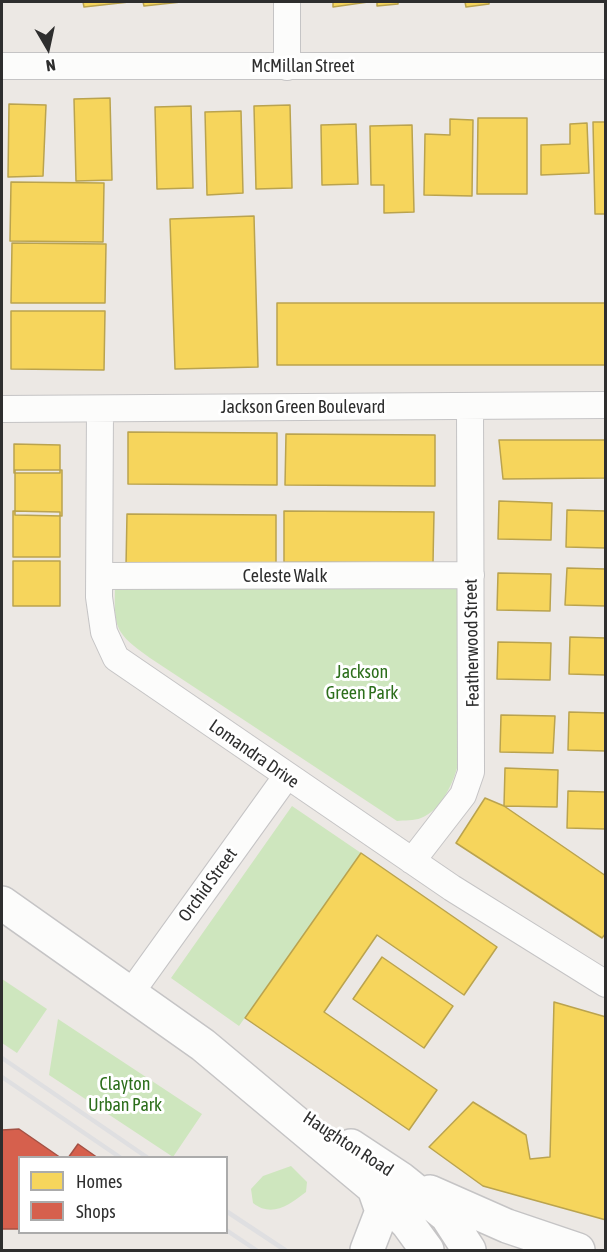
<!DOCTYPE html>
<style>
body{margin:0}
#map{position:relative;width:607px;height:1252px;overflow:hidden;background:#ece8e4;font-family:"Asap Condensed",sans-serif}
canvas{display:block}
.frame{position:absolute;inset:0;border:3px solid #2e2e2e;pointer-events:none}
.legend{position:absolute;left:18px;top:1156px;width:210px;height:78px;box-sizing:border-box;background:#fff;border:2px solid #ababab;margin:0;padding:8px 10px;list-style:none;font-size:18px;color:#2e2e2e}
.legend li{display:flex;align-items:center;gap:12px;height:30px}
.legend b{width:30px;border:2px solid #ababab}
.north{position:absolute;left:18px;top:18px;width:60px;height:60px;-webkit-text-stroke:4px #fff;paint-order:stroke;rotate:171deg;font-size:16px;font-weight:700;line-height:24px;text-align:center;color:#2e2e2e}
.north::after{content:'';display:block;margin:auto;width:21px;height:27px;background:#2e2e2e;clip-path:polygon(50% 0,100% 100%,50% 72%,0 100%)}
</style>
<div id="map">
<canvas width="607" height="1252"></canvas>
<div class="frame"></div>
<ul class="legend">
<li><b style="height:16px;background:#f6d55c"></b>Homes</li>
<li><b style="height:16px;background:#d6604d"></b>Shops</li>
</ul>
<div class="north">N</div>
</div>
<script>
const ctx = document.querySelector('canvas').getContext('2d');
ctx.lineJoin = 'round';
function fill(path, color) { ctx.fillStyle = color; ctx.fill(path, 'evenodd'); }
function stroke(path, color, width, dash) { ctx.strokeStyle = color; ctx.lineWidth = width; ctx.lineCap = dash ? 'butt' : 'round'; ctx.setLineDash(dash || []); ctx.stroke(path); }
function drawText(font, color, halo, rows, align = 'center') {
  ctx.font = font + ' "Asap Condensed",sans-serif'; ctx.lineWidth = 6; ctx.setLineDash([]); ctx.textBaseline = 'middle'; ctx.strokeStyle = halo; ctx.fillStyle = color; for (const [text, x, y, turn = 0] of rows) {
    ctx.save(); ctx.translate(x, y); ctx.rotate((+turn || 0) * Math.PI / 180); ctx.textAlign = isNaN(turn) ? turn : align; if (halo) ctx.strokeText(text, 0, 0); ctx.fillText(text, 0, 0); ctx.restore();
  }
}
fill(new Path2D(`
 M459,586v174c-4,20 -17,50 -38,58 -7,3 -17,2 -24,3l-247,-163c-35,-25 -36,-29 -35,-71z
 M292,806l69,47 -122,173 -68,-48z
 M2,979l45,30 -30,44 -15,-10z
 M58,1019l144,95 -29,43 -124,-82z
 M291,1166l16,16 -1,10c-17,13 -34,26 -53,11l-2,-14 12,-13z`), '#cee6be');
const homes = new Path2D(`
 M83,2h46l-45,5z
 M143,2h38l-37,4z
 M333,2h35l-35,5z
 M377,2h21v2l-21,2z
 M465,2h24v2l-23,3z
 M110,98l2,82 -36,1 -2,-82z
 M9,104l37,1 -3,71 -35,1z
 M290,105l2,83 -36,1 -2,-83z
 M191,106l2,82 -36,1 -2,-82z
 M241,111l2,82 -36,2 -2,-83z
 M478,118h49v76h-50z
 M450,119l23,1 -1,76 -48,-1 1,-61 25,1z
 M593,122h13v92h-11z
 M587,123l2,50 -48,2v-30l29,-1v-20z
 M356,124l2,60 -36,1 -1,-60z
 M412,125l2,87 -30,1v-28h-13l-1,-59z
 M11,182l93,1 -1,59 -93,-1z
 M254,216l4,151 -83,2 -5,-150z
 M12,243l94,1 -1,59h-94z
 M277,303h329v62h-329z
 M11,311h94l-1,59 -93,-1z
 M128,432l149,1v52l-149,-1z
 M286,434l149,1v51l-150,-1z
 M499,440h107v38l-103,1z
 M14,444l46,1v28h-46z
 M15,470h47v46l-47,-1z
 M499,501l53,2 -1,37 -53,-1z
 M567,510l39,1v37l-40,-1z
 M13,511l47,1v45h-47z
 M284,511l150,1 -1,51 -149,-1z
 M127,514l149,1v52l-150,-1z
 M13,561h47v45h-47z
 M567,568l39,1v37l-41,-1z
 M498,573l53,1 -1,37 -53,-1z
 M570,637l36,1v37l-37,-1z
 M498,642l53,1 -1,37 -53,-1z
 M569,712l37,1v38l-38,-1z
 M501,715l54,1 -2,37 -53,-1z
 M505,768l53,2 -1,37 -53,-1z
 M568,791l38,1v37l-39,-1z
 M485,798l19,8 102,70v57l-4,5 -146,-95z
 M361,853l136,94 -33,48 -87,-60 -53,77 113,78 -28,40 -164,-112z
 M382,957l71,49 -29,42 -71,-49z
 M554,1002l52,15v203l-123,-34 -54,-39 44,-45 53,33 4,24 20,-2z`);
fill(homes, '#f6d55c');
stroke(homes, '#baa34e', 1.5);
const shops = new Path2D(`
 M19,1129l42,29h-41v71h-18v-99z
 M78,1144l20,14h-30z`);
fill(shops, '#d6604d');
stroke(shops, '#a45144', 1.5);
const street = new Path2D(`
 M287,2v65
 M2,66h604
 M2,409l604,-4
 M100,409l-1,188 5,35 12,26 336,230 154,96
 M100,576l371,-1
 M412,861l51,-66 8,-23 -1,-366
 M130,994l156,-217`);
const secondary = new Path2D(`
 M2,903l201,142 171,143 34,36 19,26
 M351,1146l50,33 46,37 22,34
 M430,1192l77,34 71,24
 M367,1250l15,-39 -8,-23`);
stroke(street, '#c5c4c5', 28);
stroke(secondary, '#c5c4c5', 36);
stroke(street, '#fcfcfb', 26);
stroke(secondary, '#fcfcfb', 33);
stroke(new Path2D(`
 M2,1058l146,100
 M2,1077l119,81
 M226,1211l59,39
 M226,1230l30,20`), '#dfdfe1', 4.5);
drawText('18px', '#2e2e2e', '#fff', [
 ["McMillan Street",303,66],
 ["Jackson Green Boulevard",303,407],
 ["Celeste Walk",285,576],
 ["Featherwood Street",472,643,-91],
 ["Lomandra Drive",254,754,35],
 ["Orchid Street",208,885,-54],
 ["Haughton Road",348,1144,33]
]);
drawText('18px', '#2c6e1b', '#fff', [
 ["Jackson",362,672],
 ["Green Park",362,693],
 ["Clayton",125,1084],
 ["Urban Park",125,1105]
]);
</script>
